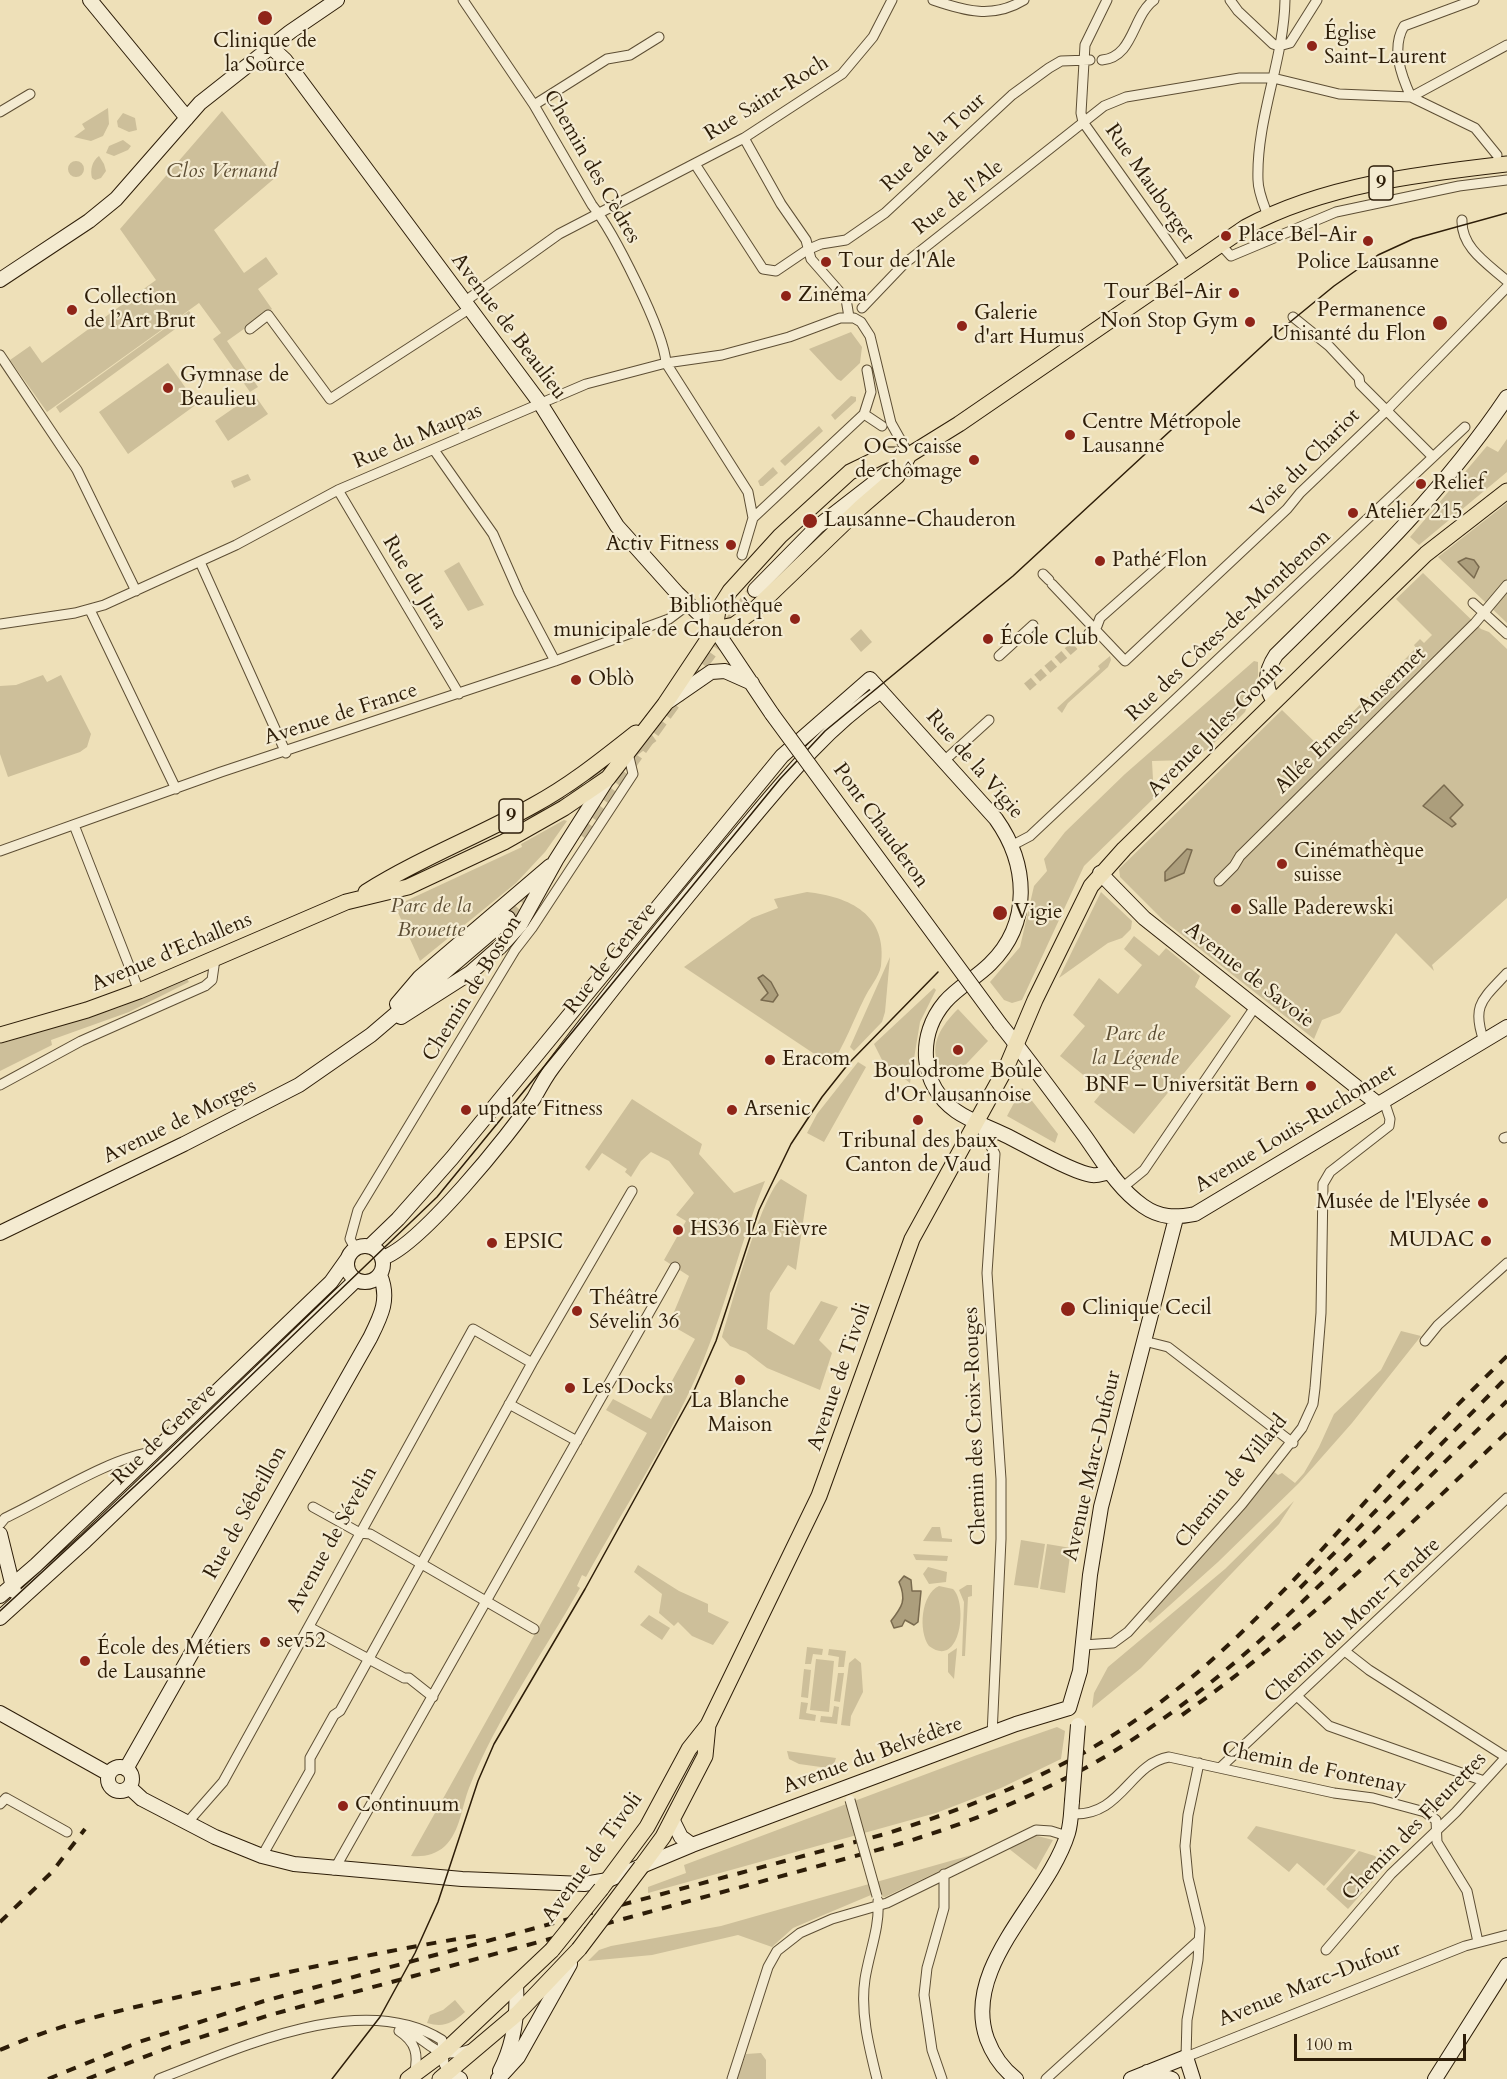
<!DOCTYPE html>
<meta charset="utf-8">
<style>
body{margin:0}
#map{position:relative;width:1507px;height:2079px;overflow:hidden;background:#eee0b8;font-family:Cardo,serif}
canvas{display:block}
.scale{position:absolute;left:1294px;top:2034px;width:172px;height:27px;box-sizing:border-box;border:3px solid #2d1d08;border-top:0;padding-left:8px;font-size:18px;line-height:21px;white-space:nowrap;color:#2d1d08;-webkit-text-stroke:4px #f4ebd1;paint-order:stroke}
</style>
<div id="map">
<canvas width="1507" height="2079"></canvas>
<div class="scale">100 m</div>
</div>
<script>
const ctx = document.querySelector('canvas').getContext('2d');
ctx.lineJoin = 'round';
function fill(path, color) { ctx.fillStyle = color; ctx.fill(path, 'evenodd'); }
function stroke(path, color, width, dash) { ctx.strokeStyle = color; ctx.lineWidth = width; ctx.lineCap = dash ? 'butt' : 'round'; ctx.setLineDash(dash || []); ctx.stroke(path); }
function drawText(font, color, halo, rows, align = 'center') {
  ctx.font = font + ' Cardo,serif'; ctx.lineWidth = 4.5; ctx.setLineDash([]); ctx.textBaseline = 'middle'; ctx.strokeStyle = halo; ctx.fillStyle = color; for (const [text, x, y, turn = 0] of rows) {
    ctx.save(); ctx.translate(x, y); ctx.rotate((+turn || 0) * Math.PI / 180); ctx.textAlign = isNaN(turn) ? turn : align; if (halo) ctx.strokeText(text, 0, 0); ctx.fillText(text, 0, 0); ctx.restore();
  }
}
fill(new Path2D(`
 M108,108l1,16 -6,12 -12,5 -17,-4 11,-8 -3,-5z
 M222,111l54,66 -62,53 30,43 22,-16 12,17 -20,15 14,20 -45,32 31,46 -8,5 -37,-53 8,-6 -22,-30 -152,109 -37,-52 20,-14 12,17 114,-83 -36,-51z
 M123,113l12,5 2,12 -8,2 -11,-5 -1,-6z
 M123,140l8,6 -3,4 -14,6 -8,-3 3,-7z
 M99,156l5,8 2,7 -5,7 -6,2 -3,-2c-2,-8 0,-17 7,-22z
 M68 169a8 8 0 1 1 16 0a8 8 0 1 1-16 0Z
 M189,311l4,5 -133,97 -4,-6z
 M851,332l11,15 -2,16 -19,18 -4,-2 -28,-30z
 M168,363l29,41 -69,50 -29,-42z
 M254,394l14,20 -40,27 -13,-20z
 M851,396l5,1v4l-21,19 -4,-5z
 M819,426l4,5 -38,35 -5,-5z
 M1507,439v33l-88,73 -9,-8 77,-91 11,6z
 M773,467l5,6 -15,13h-3l-2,-5z
 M248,474l3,6 -17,8 -3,-7z
 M1507,503v120l-69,-66z
 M459,562l25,43 -16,6 -24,-40z
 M1423,573l58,56 8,3 18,17v249l-75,67 2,6 -38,-38 -56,80 -18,7 -8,19 -151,-119 -43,-43 -1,-8 163,-159 37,36 97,-98 -2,-3 6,-6 4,4 8,-8 -36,-36z
 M861,629l11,13 -11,10 -11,-13z
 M1110,656l1,4 -3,7 -40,36 -6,10 -5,-5 43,-39 -2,-3z
 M1254,661l4,1v14l-13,36 -37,37 -20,11 -36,1 2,37 -70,68 -62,134 -10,3 -8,-3 -14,-18 30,-35 14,-61 13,-15 -3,-12 21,-27 60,-58z
 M43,675l4,7 14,-7 30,59 -4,13 -7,5 -72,25 -8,-23v-68l16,-1z
 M564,820l3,1 -22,31 -29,31 -96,78 -25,-55 127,-59 -1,-3z
 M807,892c43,5 81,22 74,74 -2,11 -12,22 -17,33 -11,22 -19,45 -33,66l-147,-98 68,-49 26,-10 -4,-9z
 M1101,892l31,29 -1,8 -9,9 -14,5 -49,35z
 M1134,936l25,20 7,-8 34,28 -5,11 36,29 -97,118 -40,-32 9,-11 -43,-35 25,-30 -12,-11 26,-37 19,16 24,-29 -18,-16z
 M890,957l-5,55 -3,10 -28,29 -4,-4z
 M187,979l2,3 -60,30 -78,28 1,5 -52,26v-27l118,-36z
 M934,988l2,2 -16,32 -10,61 -27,-21 -9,-18z
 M958,1009l30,32 -36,38c-4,-5 -13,-13 -15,-19 -7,-20 9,-39 21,-51z
 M858,1062l8,5 -42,75 -17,-9 10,-19z
 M1022,1088l36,46 -3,9 -48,-27z
 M632,1099l70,45 -3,10 35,39 31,-12c-24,59 -38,121 -62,180 -31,75 -78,145 -117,216l-4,-2 -5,11 3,2c-37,66 -83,129 -111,200 -7,18 -9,44 -24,58 -10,9 -21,11 -34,10l236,-423 -41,-23 7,-11 38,20 44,-80 -26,-15 20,-48 -25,-16 22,-39 -10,-6 18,-22 -25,-32 -18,-9 -10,9 -10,16 -6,-5 2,-3 -25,-16 -13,18 -4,-4z
 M781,1179l26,16 -11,75 -8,-5 -18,28 -3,36 27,16 27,-44 17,6 -19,33 13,13 -12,37 -53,-22 -21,-16 -16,-6 -8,-9c9,-30 39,-141 59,-158z
 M1401,1331l20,5 -69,87 -53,60 -81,79 -68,61 -6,-6 129,-146 5,4 4,-2 13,10 9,-10 15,-26 15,-33 47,-44z
 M1294,1501l-15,23 -138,144 -49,40 2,-15 14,-26 117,-98z
 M932,1527h8l2,11 10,1v3l-29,-1z
 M1021,1540l24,4 -7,44 -24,-3z
 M1047,1544l24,4 -6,45 -25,-4z
 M913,1554l35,2 -1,5 -31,-1z
 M638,1565l41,26 29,13v8l21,10 -16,23 -21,-9 -14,-14 -4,4 -15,-13 3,-19 -28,-22z
 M928,1567l19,5 -1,10 -17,2 -6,-10z
 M967,1585h5v11l-4,1 -3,59h-3l2,-54 -5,-12z
 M939,1586l14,3c15,14 8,81 -24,57 -11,-15 -8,-52 10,-60z
 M649,1615l21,13 -8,12 -22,-15z
 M807,1647l16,2 -1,6 -9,-1 -2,10h-6z
 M957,1648l-3,31 -6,-7v-18z
 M829,1649l17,2 -2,16h-6l1,-10 -11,-2z
 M855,1658l6,5 2,29 -12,24 -1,10 -9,-1 8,-62z
 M816,1659l18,2 -5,51 -19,-2z
 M804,1669l7,1 -3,28 -7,-1z
 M838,1673h6l-4,29 -6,-1z
 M801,1702l7,1 -2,10 10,2 -1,6 -16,-2z
 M834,1706l5,1 -2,17 -17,-2 1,-6 11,1z
 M1057,1727l8,4 -4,28 -60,29 -65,25 -288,80v-6l38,-14 -2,-8 293,-110z
 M787,1751l49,7 -2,6 -6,4 -29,-4 -10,-5z
 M1256,1826l100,24 -32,36 -27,-23 -8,9 -42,-34z
 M1034,1835l19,5 -17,30 -28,-22z
 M1359,1851l16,5 11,10 -38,43 -22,-20z
 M975,1854l-90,43 -14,-2 -50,21 -28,12 -21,19 -34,-12 -86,20 -64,6 11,-11 12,-4 110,-20z
 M455,2000l10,12c-13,11 -21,16 -38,11l3,-8 13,-5z
 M761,2053l5,7v19h-29l9,-25z`), '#cdbf9a');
const water = new Path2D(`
 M1466,558l8,2 5,7 -5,11 -16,-16z
 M1444,785l19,20 -13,13 6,6 -4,3 -29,-21z
 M1187,849l5,1 -8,23 -19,8v-9z
 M763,975l8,7 7,13 -5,7 -12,-2 7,-7 -10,-15z
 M904,1576l7,4 1,11h9l-3,31 -4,3 -9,-5 -3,6 -8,2 -3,-7c11,-14 16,-21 8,-39z`);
fill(water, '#ac9e7c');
stroke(water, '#796a4e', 1.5);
stroke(new Path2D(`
 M1027,687l62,-54`), '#c7b995', 9, [9, 4.5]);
stroke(new Path2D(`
 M579,834l176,-244
 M508,918l33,-37`), '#c7b995', 14, [14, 7]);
stroke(new Path2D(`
 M532,818l46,-28 74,-55`), '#c7b995', 15, [15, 8]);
const street = new Path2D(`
 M463,0l71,105 58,100c21,26 72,126 74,158
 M933,0c32,11 60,19 91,0
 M1107,0l-22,45 -4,68 2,9 103,145
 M1230,0l8,11 35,33 6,2 11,-3 27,-43
 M1102,60c32,-3 30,-44 52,-60
 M1411,97c-10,-22 -20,-49 -7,-71l70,-26
 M1411,97l96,-52
 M534,105l73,-46 23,-4 29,-18
 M0,112l30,-18
 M744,138l37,66 25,36 5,19 35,40 3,18
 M695,164l68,105 13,2 31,-21 14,-6 25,-4 39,-27 127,-118 37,-27 12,-7 29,-1
 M1268,216c-4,-11 -10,-24 -10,-36 -2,-61 26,-120 27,-180
 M1462,220c-1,28 26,44 45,61
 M1220,244l11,12 105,-44 123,-26 48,-6
 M464,302l95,-68 185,-96 98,-64 31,-37 19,-37
 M862,308l42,-44 200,-158 22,-9 114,-19h33l66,16 72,3 64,31 22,27
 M1293,317l36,29 30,32 1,6 70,70
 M250,329l18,-14 62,84 139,-90
 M0,355l77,115 59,121
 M666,363l82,129 5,26 -11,37
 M864,414l7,-22 -4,-22
 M434,450l59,84 26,59 36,68
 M338,490l121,204
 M753,518l111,-104 18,12
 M200,562l86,191
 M1043,574l6,6
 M1052,584l73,77 162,-152 13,-16 87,-83 120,-123
 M1473,603l34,31
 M90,610l86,179
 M0,624l75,-11 29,-8 132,-60 102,-55 248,-106 80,-21 56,-8 67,-18 51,-19h14l7,4 9,14 21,87 18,32
 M1089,633l8,-7 3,-8 69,-61
 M999,656l34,-31
 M945,760l44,-40
 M74,825l65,166
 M1013,845l17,-9 435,-409
 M0,851l221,-79 334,-111 114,-42 20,-15
 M1219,881l15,-15 6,-10 235,-233 32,-38
 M1484,1041c-13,-36 -1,-42 23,-68
 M0,1085l81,-44 124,-55 7,-6 3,-21
 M978,1123l17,31 -8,119 14,206v60l-9,196
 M1504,1138l3,-1
 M1122,1188l22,-18 111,-163
 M355,1248l-5,-9 8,-29 157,-260 17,-22 101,-154 -5,-21
 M1144,1341l24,6 125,96
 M1425,1341l13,-16 69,-62
 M509,1404l68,37
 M313,1507l47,26 10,1 164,95
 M0,1524l5,-6c41,-19 108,-62 149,-66
 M309,1627l95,51h5l24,19
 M1083,1645l30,-2 15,-11 114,-128 60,-76 11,-24 2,-16 6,-75 2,-129 7,-12 59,-46 1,-7 -6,-18
 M1346,1652l23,18 137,87
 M1298,1697l31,29 155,55
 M1199,1763l-11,52 -3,31 3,32 12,50 -2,32 -11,60 -1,37 279,-111 42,-11
 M1221,1767l286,-269
 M0,1804l6,-6 61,34
 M1071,1814c51,3 58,-50 98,-57l165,36 39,5 52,14 11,8 1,22 30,49 11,51
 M187,1823l36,-41 250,-453 59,34
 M262,1856l48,-85v-13l24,-43 6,-4 192,-348 100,-172
 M334,1870l341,-603
 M1326,1950l65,-76 65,-62 51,-56
 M400,2028c31,10 31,35 71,21
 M399,2031c17,11 20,24 15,44
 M159,2079c78,-30 203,-90 283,-39l2,24 5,9
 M732,2079l36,-112 9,-16 23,-18 32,-14 55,-16 149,-73 15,1 16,5
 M877,2079c-8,-32 -17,-67 -12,-100 4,-26 15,-52 13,-78
 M942,2079l-10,-29 -8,-55 3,-27 17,-60v-34
 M1046,2079l153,-139`);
const secondary = new Path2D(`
 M90,0l97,118
 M271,47l14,13 255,343 77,123 60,67 38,36 57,85
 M0,280l89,-59 27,-22 84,-96 90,-71 47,-32
 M755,590l62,-63 89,-69
 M669,701l42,-29 14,-1 27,12
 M1274,701c-11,-15 -8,-31 2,-46 83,-82 166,-161 231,-258
 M1100,873l44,45 234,186
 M397,1004l23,-27 130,-111
 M401,1017l69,-44 31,-27 19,-21 36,-65 52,-82
 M1000,1024c29,36 56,73 84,111 18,25 33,53 59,71 17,12 32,12 52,8l312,-187
 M0,1233l184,-89 115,-59 72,-50 137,-117
 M347 1264a18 18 0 1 1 36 0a18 18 0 1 1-36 0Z
 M370,1246l28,-27 54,-61 330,-402 88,-77 126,140c32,45 36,104 -6,145 -14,14 -32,23 -45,38 -28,33 -26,83 11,109 14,10 33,16 49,24 19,9 68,38 87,40 5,1 12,-2 18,-3
 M382,1258c37,-11 129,-125 152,-160 6,-11 12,-22 19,-31 55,-74 114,-146 173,-217 48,-56 93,-117 155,-159
 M0,1534l14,57
 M0,1596l36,-31 295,-283 17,-24
 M0,1618l85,-77 271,-261
 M1069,1708l11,-37 10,-96 11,-68 75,-289
 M0,1713l109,61
 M108 1779a12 12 0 1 1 24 0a12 12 0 1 1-24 0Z
 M126,1769l244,-431c11,-22 20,-39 10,-63
 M129,1787l13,12 73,38 47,19 32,8 168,15 122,5 24,-4 84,-35 324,-121 53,-16
 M673,1821l8,16 11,8
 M500,2071c14,-27 18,-54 16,-85
 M1147,2072l25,7
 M449,2073l11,6
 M498,2079l20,-22 52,-93
 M1016,2079c-13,-10 -23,-24 -29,-40 -26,-73 61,-140 81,-206 3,-10 3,-21 4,-32
 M1131,2079l55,-22 7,22
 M1435,2079l72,-114`);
const primary = new Path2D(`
 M715,629l19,-4 19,-14 108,-104 36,-31 12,-21 50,-31 287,-197c78,-42 173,-53 261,-63
 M366,892c54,-34 113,-56 168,-87 37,-20 69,-46 102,-72
 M0,1035l87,-25 52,-19 207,-89 62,-15 96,-45 60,-34 44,-30 57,-74 50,-75 3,-19 12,-19 50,-55 70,-64 35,-17h24
 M641,1867l22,-30 42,-81 3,-31
 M601,1889l46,-62 42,-78 19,-24 111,-229 93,-257 95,-173 28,-66 56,-114 33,-37 302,-295 81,-63
 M408,2079l35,-26 109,-103
 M440,2079l78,-66 61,-64`);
stroke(street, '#5d4e34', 11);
stroke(secondary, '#2d1d08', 16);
stroke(primary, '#2d1d08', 17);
stroke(street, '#f4ebd1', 9);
stroke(secondary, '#f4ebd1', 14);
stroke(primary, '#eee0b8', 15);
stroke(new Path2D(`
 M0,1611l161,-149 276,-265 343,-418 45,-48 188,-155 260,-240 61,-50 44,-31 35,-16 94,-26
 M332,2079l48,-62 35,-64 23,-51 40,-121 16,-37 91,-155 108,-196 23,-52 43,-131 32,-66 31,-47 27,-34 89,-91`), '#2d1d08', 1.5);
stroke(new Path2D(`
 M1300,1588l207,-211
 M1182,1715c119,-83 220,-183 325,-283
 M0,1922l52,-50 33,-43
 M0,2050c66,-29 135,-43 205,-59 91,-21 183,-41 276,-56
 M48,2079l91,-37 125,-41 621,-167c82,-26 163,-56 236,-104 105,-69 181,-159 265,-251 39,-42 80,-83 121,-123
 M87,2079l83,-32 100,-32 622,-169c69,-20 134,-46 197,-80 107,-60 196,-146 283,-232 45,-45 90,-89 135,-133`), '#2d1d08', 4, [10, 10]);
const streetBridge = new Path2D(`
 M850,1800l27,96`);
const secondaryBridge = new Path2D(`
 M772,714l228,310
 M1072,1801l6,-76`);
const primaryBridge = new Path2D(`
 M579,1949l62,-82
 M552,1950l49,-61`);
stroke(streetBridge, '#5d4e34', 11, []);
stroke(secondaryBridge, '#2d1d08', 16, []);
stroke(primaryBridge, '#2d1d08', 17, []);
stroke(streetBridge, '#f4ebd1', 9);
stroke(secondaryBridge, '#f4ebd1', 14);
stroke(primaryBridge, '#eee0b8', 15);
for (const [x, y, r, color] of [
 [265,18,8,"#8f2418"],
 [1312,46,6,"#8f2418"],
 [1226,236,6,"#8f2418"],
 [1368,241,6,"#8f2418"],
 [826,262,6,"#8f2418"],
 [1234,293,6,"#8f2418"],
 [786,296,6,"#8f2418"],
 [72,310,6,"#8f2418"],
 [1250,322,6,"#8f2418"],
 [1440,323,8,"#8f2418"],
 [962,326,6,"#8f2418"],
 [168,388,6,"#8f2418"],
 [1070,435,6,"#8f2418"],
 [974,460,6,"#8f2418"],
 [1421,484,6,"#8f2418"],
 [1353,513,6,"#8f2418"],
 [810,521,8,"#8f2418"],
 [731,545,6,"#8f2418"],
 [1100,561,6,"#8f2418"],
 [795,619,6,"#8f2418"],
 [988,639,6,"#8f2418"],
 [576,680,6,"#8f2418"],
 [1282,864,6,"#8f2418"],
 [1236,909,6,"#8f2418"],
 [1000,913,8,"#8f2418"],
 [958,1050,6,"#8f2418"],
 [770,1060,6,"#8f2418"],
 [1311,1086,6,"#8f2418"],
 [466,1110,6,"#8f2418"],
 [732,1110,6,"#8f2418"],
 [918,1120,6,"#8f2418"],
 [1483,1203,6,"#8f2418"],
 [678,1230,6,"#8f2418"],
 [1486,1241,6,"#8f2418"],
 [492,1243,6,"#8f2418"],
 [1068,1309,8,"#8f2418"],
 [577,1311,6,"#8f2418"],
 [740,1380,6,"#8f2418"],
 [570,1388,6,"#8f2418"],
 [265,1642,6,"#8f2418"],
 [85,1661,6,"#8f2418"],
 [343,1806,6,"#8f2418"]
]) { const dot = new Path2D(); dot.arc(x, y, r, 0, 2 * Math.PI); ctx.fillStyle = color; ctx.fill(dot); stroke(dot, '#f4ebd1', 2); }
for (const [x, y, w] of [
 [1381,183,24],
 [511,816,24]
]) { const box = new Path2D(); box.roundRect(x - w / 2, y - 17, w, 34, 4.5); ctx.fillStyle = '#f4ebd1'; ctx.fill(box); stroke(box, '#2d1d08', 1.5); }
drawText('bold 20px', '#2d1d08', null, [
 ["9",1381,183],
 ["9",511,816]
]);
drawText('21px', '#2d1d08', '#f4ebd1', [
 ["Église",1324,34],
 ["Saint-Laurent",1324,58],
 ["Clinique de",265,42,"center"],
 ["la Source",265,66,"center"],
 ["Place Bel-Air",1238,236],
 ["Tour de l'Ale",838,262],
 ["Police Lausanne",1368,263,"center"],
 ["Tour Bel-Air",1222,293,"right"],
 ["Zinéma",798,296],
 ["Collection",84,298],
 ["de l’Art Brut",84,322],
 ["Permanence",1426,311,"right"],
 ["Unisanté du Flon",1426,335,"right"],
 ["Galerie",974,314],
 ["d'art Humus",974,338],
 ["Non Stop Gym",1238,322,"right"],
 ["Gymnase de",180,376],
 ["Beaulieu",180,400],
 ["Centre Métropole",1082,423],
 ["Lausanne",1082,447],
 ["OCS caisse",962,448,"right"],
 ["de chômage",962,472,"right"],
 ["Relief",1433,484],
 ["Atelier 215",1365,513],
 ["Lausanne-Chauderon",824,521],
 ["Activ Fitness",719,545,"right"],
 ["Pathé Flon",1112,561],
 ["Bibliothèque",783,607,"right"],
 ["municipale de Chauderon",783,631,"right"],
 ["École Club",1000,639],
 ["Oblò",588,680],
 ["Cinémathèque",1294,852],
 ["suisse",1294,876],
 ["Salle Paderewski",1248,909],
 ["Vigie",1014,913],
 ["Eracom",782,1060],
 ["Boulodrome Boule",958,1072,"center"],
 ["d'Or lausannoise",958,1096,"center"],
 ["BNF – Universität Bern",1299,1086,"right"],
 ["update Fitness",478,1110],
 ["Arsenic",744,1110],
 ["Tribunal des baux",918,1142,"center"],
 ["Canton de Vaud",918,1166,"center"],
 ["Musée de l'Elysée",1471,1203,"right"],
 ["HS36 La Fièvre",690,1230],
 ["MUDAC",1474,1241,"right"],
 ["EPSIC",504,1243],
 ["Théâtre",589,1299],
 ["Sévelin 36",589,1323],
 ["Clinique Cecil",1082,1309],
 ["Les Docks",582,1388],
 ["La Blanche",740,1402,"center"],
 ["Maison",740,1426,"center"],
 ["sev52",277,1642],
 ["École des Métiers",97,1649],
 ["de Lausanne",97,1673],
 ["Continuum",355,1806]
], 'left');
drawText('21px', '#2d1d08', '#f4ebd1', [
 ["Rue Saint-Roch",767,99,-32],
 ["Rue de la Tour",934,143,-43],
 ["Chemin des Cèdres",591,167,60],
 ["Rue Mauborget",1149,184,55],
 ["Rue de l'Ale",959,198,-38],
 ["Avenue de Beaulieu",508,327,53],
 ["Rue du Maupas",418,437,-23],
 ["Voie du Chariot",1306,464,-45],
 ["Rue du Jura",414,583,59],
 ["Rue des Côtes-de-Montbenon",1229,626,-43],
 ["Avenue de France",341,715,-18],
 ["Allée Ernest-Ansermet",1351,721,-44],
 ["Avenue Jules-Gonin",1216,730,-45],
 ["Rue de la Vigie",974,765,49],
 ["Pont Chauderon",880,826,54],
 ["Avenue d'Echallens",172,953,-23],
 ["Rue de Genève",611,959,-52],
 ["Avenue de Savoie",1249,976,38],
 ["Chemin de Boston",473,989,-58],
 ["Avenue de Morges",180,1122,-26],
 ["Avenue Louis-Ruchonnet",1296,1129,-31],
 ["Avenue de Tivoli",840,1377,-71],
 ["Chemin des Croix-Rouges",976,1426,-92],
 ["Rue de Genève",165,1435,-44],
 ["Avenue Marc-Dufour",1093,1466,-77],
 ["Chemin de Villard",1232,1482,-51],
 ["Rue de Sébeillon",246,1513,-61],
 ["Avenue de Sévelin",333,1540,-61],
 ["Chemin du Mont-Tendre",1353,1621,-43],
 ["Avenue du Belvédère",873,1756,-20],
 ["Chemin de Fontenay",1314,1769,12],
 ["Chemin des Fleurettes",1415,1827,-46],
 ["Avenue de Tivoli",593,1858,-54],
 ["Avenue Marc-Dufour",1310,1985,-22]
]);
drawText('italic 21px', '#5d4e34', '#f4ebd1', [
 ["Clos Vernand",222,172],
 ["Parc de la",431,907],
 ["Brouette",431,931],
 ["Parc de",1135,1035],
 ["la Légende",1135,1059]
]);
</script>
